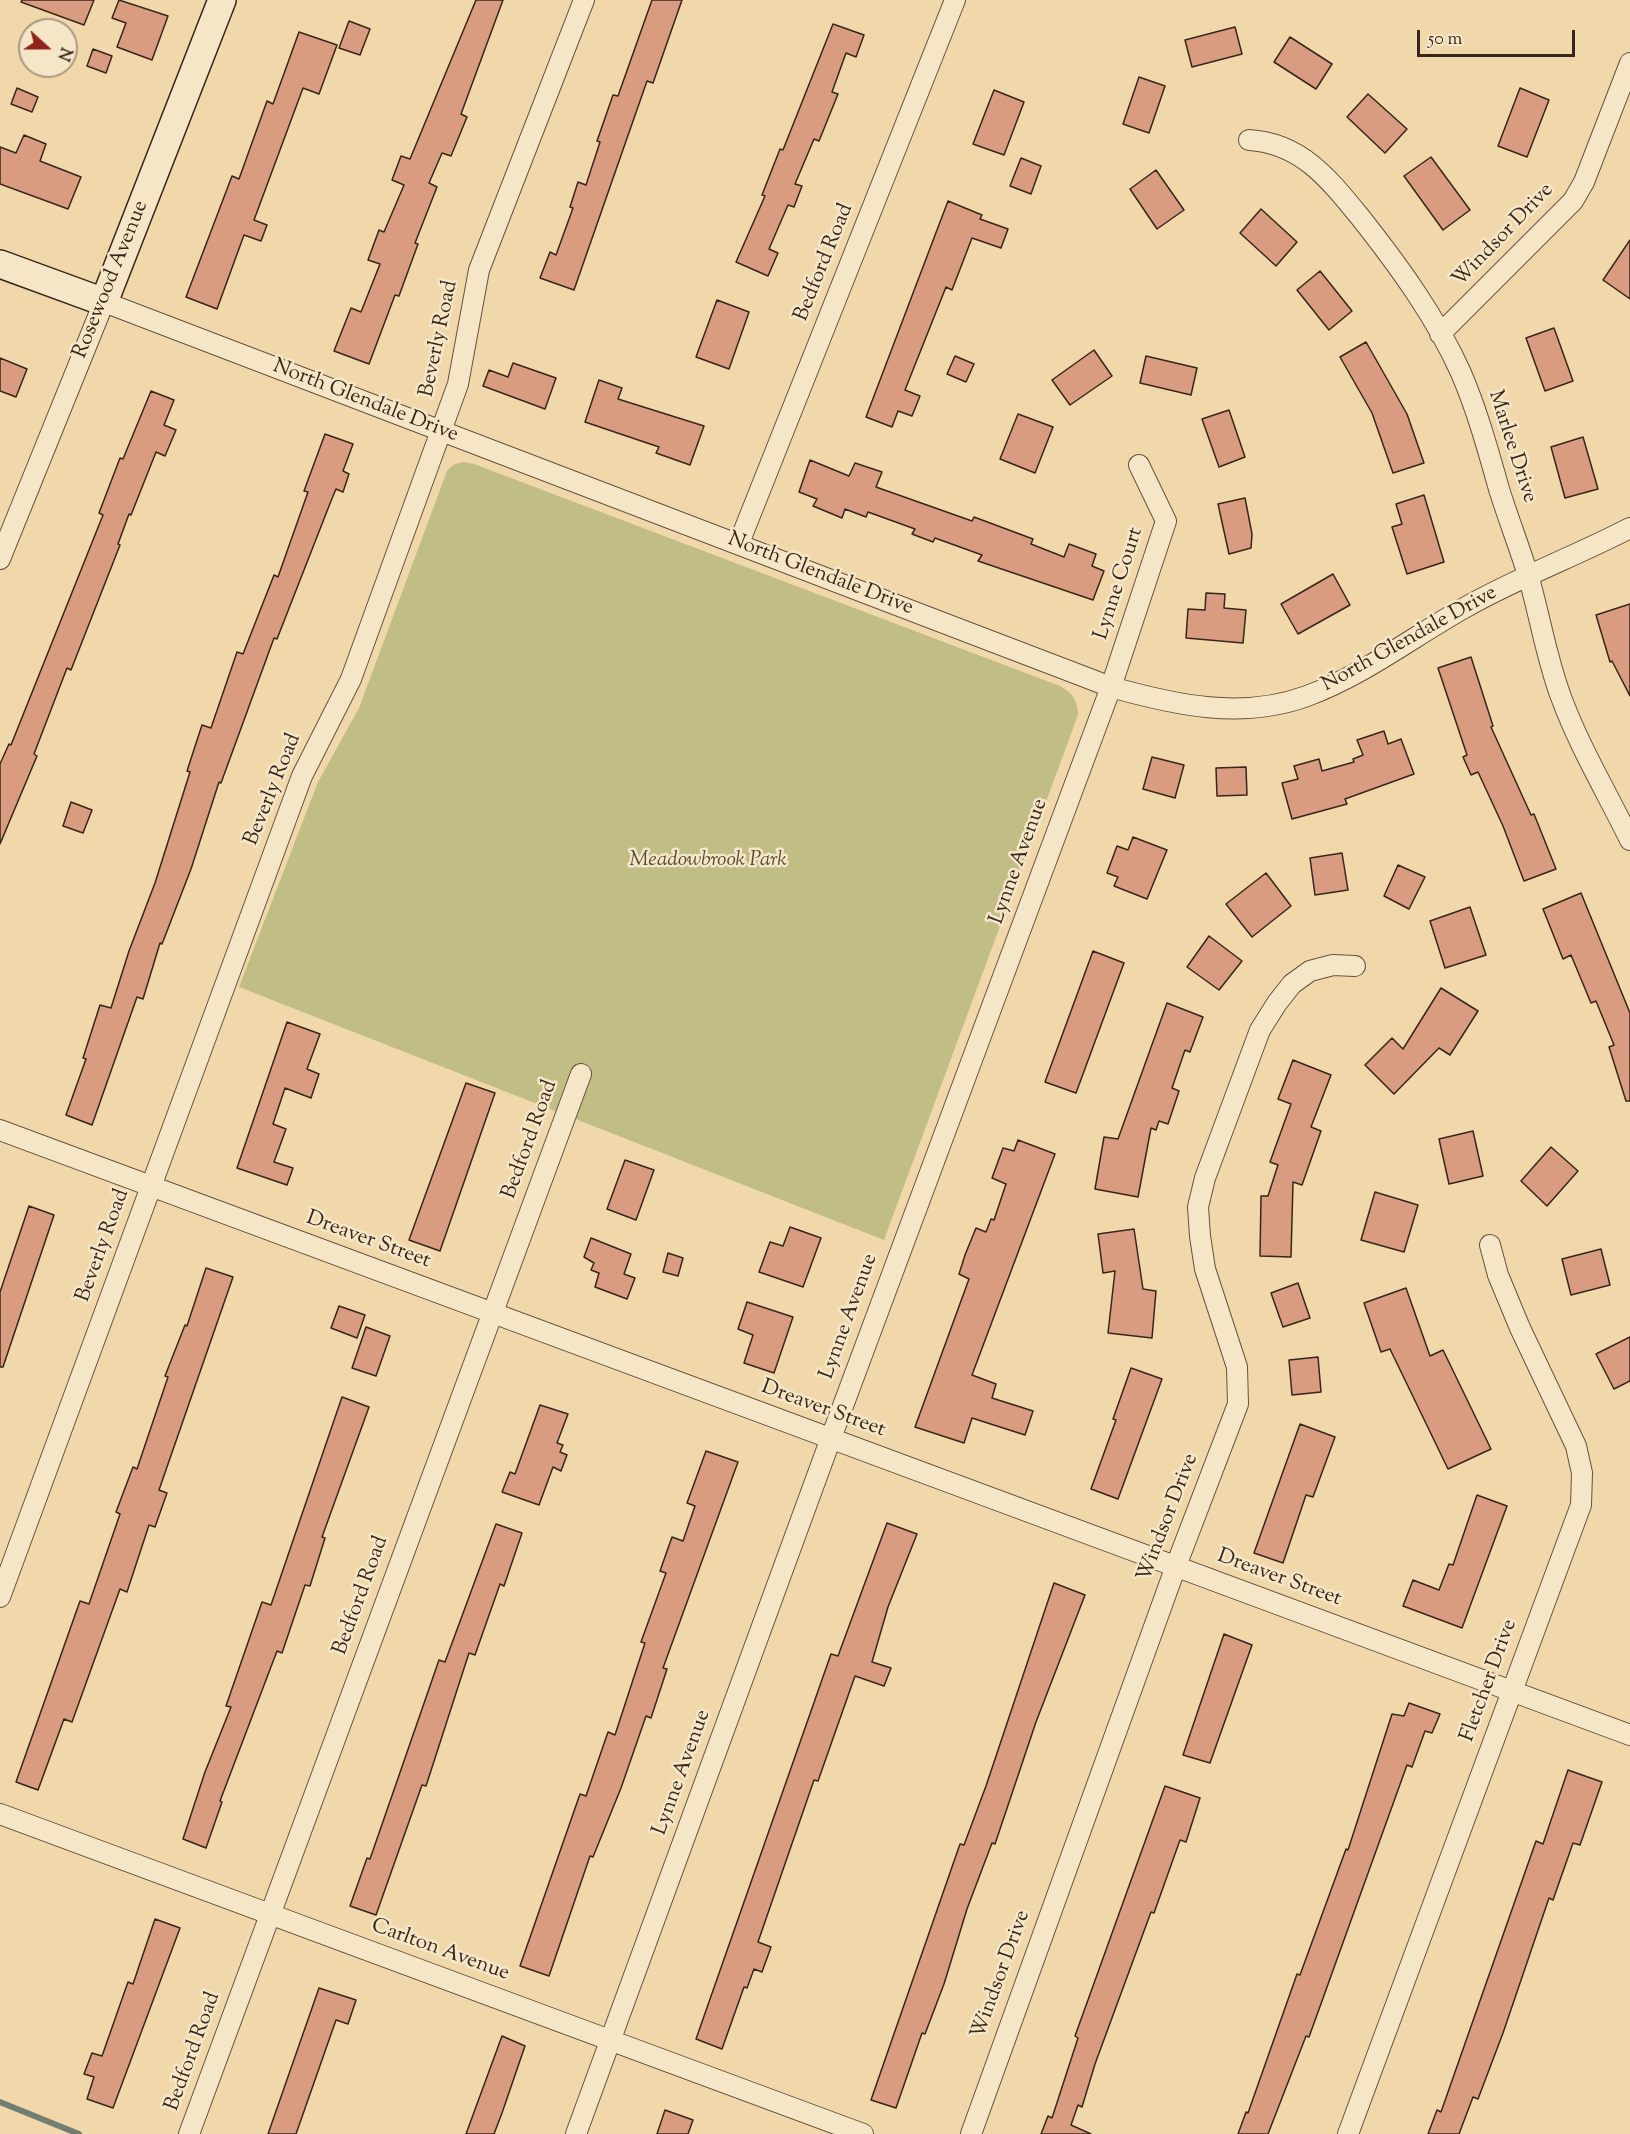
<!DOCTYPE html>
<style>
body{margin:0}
#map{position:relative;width:1630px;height:2134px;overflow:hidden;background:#f1d8ab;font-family:"Sorts Mill Goudy",serif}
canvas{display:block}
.north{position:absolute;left:18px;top:18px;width:60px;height:60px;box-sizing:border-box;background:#f6e6c8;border:2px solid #aa9982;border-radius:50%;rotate:111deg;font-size:16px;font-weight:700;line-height:24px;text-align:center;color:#37261a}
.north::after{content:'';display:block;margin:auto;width:21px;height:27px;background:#8f2418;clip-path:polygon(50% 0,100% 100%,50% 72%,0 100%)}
.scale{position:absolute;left:1417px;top:30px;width:158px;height:27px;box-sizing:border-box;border:3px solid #37261a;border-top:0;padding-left:8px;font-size:18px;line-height:21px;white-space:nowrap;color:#37261a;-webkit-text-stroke:4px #f6e6c8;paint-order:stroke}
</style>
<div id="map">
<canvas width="1630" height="2134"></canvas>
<div class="north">N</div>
<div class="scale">50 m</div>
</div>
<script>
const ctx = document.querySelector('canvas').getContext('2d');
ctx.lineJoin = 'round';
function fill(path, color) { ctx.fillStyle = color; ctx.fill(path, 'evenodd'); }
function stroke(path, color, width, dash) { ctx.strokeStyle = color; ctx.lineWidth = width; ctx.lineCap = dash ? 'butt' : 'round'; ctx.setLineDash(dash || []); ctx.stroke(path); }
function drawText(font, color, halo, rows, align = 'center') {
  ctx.font = font + ' "Sorts Mill Goudy",serif'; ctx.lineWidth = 5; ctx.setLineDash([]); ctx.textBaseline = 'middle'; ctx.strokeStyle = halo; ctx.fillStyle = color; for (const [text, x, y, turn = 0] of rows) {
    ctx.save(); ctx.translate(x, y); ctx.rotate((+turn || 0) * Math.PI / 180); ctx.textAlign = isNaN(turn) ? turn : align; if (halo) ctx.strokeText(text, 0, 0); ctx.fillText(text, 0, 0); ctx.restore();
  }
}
fill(new Path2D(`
 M463,462l11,2 586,222c13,7 18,15 18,29l-194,525 -645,-253 79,-205 41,-74 88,-237 6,-6z`), '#c0bd85');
stroke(new Path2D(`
 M0,2102l79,32`), '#737e72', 6);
const building = new Path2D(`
 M22,0h72l-10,25 -63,-23z
 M119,0l49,16 -16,44 -35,-13 9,-24 -14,-5z
 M476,0h27l-42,114 6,3 -16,39 -9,-3 -13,30 8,4 -22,56 3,1 -19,52 -4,-1 -26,69 -35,-13 17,-43 10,4 19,-48 -12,-4 11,-30 5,2 20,-47 -12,-5 9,-24 9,3z
 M652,0h30l-29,83 -6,-2 -73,209 -34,-12 10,-26 6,3 17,-47 -3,-1 8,-25 8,3 14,-43 -3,-1 16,-46 5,1z
 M349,21l21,8 -10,26 -21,-7z
 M833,24l31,11 -8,22 -10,-4 -14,39 6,2 -19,47 -5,-2 -19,45 7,2 -8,21 -6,-2 -19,44 9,4 -10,23 -32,-14 29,-66 -3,-1 18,-46 3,1z
 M1235,27l7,27 -50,13 -7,-27z
 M299,32l38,13 -18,49 -16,-6 -49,132 13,5 -6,16 -17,-6 -27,74 -31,-12 46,-121 7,3 28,-78 6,3z
 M1290,37l42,27 -16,25 -42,-27z
 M93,49l19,7 -6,17 -19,-7z
 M1139,77l26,9 -16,47 -26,-9z
 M17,88l21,9 -6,15 -21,-8z
 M1520,88l29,12 -22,57 -29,-11z
 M994,90l30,12 -20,53 -31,-11z
 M1368,94l39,35 -22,24 -38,-36z
 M24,135l22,9 -6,17 41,16 -13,32 -68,-25v-37l16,6z
 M1431,157l39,53 -27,20 -39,-54z
 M1021,158l20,8 -10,28 -21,-8z
 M1156,170l28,40 -27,19 -27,-40z
 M948,201l34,14 -2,4 28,10 -7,19 -29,-10 -20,52 -6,-3 -41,103 15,6 -8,20 -14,-5 -6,16 -26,-10z
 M1261,209l36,33 -21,24 -36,-33z
 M1630,240v59l-27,-19z
 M1320,271l32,40 -23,19 -32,-40z
 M717,300l32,12 -20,57 -33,-12z
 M1554,328l19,53 -28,10 -19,-53z
 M1366,342l41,72 17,49 -31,10 -21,-60 -32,-56z
 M1094,350l18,26 -42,29 -18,-25z
 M955,356l19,8 -8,18 -19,-8z
 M1146,356l51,12 -6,27 -51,-12z
 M0,358l27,11 -11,28 -16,-6z
 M513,363l43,15 -11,31 -62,-23 6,-16 19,7z
 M599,380l23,8 -4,11 86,27 -14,39 -34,-12 3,-6 -74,-25z
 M151,391l23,9 -10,25 12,5 -11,26 -9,-4 -25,63 -2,-1 -11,30 2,1 -49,125 -4,-2 -33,86 3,2 -37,88v-80l9,-20 2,1 92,-230 -4,-2 21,-55 3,1z
 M1229,410l16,47 -26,10 -17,-48z
 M1018,414l35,13 -18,46 -35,-14z
 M325,434l28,10 -10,27 6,3 -6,18 -7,-3 -5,12 -54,138 -3,-1 -53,145 -2,-1 -28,87 -29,75 -2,-1 -17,56 -6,-2 -45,128 -26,-10 20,-56 -3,-1 17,-53 11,3 18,-57 26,-68 35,-111 -3,-1 15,-46 9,3 26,-76 6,2 31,-79 4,2 30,-85 -4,-1z
 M1583,437l15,52 -33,9 -14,-51z
 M810,460l39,16 6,-13 27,9 -6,15 96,34 2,-4 59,22 -2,5 33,13 5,-13 27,10 -4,12 12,5 -11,29 -115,-39 4,-6 -47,-17 -2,4 -21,-8 3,-5 -47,-17 -2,5 -21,-8 -3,9 -29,-12 4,-7 -18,-7z
 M1424,495l20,67 -37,12 -15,-47 10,-3 -6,-20z
 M1245,498l7,36 -1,14 -22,6 -11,-50z
 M1333,574l17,31 -52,29 -17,-30z
 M1206,593l19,1 -1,14 22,2 -3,33 -57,-5 2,-29 17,1z
 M1630,604v92l-18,-35 -2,1 -14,-47z
 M1471,657l22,69 -2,1 40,88 3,-1 22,55 -32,12 -21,-55 -25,-54 -7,3 -8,-18 4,-2 -29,-87z
 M1384,731l4,13 13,-5 13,35 -69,25 2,5 -55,15 -10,-36 16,-4 -4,-13 25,-7 3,12 32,-9 -1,-3 10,-4 -6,-15z
 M1152,757l32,8 -9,33 -32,-9z
 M1246,767l1,28 -30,1 -1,-28z
 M71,802l21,8 -9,23 -20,-7z
 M1133,837l34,13 -20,49 -33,-13 4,-9 -11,-4 10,-27 11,4z
 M1342,853l6,37 -33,5 -5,-37z
 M1398,865l27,12 -16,32 -25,-13z
 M1266,873l25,33 -39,31 -26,-33z
 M1581,893l49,120v88h-4l-17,-54 5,-2 -18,-44 -5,2 -20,-48 -8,4 -20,-50z
 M1470,907l16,48 -41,13 -15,-47z
 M1209,936l33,25 -23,29 -32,-23z
 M1093,951l31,12 -48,130 -31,-11z
 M1441,988l37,23 -28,44 -11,-7 -45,46 -29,-29 27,-27 11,11z
 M1167,1003l36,14 -13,35 -5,-2 -13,38 7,3 -11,33 -9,-3 -3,9 -5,-2 -13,69 -43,-8 9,-52 14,2z
 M287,1022l33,12 -13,35 12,5 -8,24 -26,-10 -12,36 13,5 -12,33 19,6 -6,17 -50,-17z
 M1293,1060l38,15 -20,52 10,4 -19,54 -9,-3 -2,75 -31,-1 1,-60h7l10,-31 -8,-3 21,-58 -13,-5z
 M466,1083l29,10 -55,158 -31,-11z
 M1473,1131l10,45 -34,8 -10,-45z
 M1018,1140l37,14 -83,221 24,9 -4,14 41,13 -8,24 -53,-17 -8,25 -49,-16 54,-148 -10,-5 6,-19 11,-27 10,4 5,-13 3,1 12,-36 -14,-6 11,-30 11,3z
 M1551,1147l27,24 -31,35 -26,-25z
 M625,1160l29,10 -18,50 -29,-11z
 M1375,1192l43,13 -14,47 -43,-12z
 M29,1206l25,9 -51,152h-3v-75z
 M790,1227l31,11 -18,49 -44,-15 11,-30 13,4z
 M1134,1229l9,60 13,2 -4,47 -44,-5 7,-62 -12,2 -5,-39z
 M591,1238l40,16 -7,20 11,4 -8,21 -32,-12 4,-14 -8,-3 3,-7 -10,-6z
 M1601,1249l9,36 -39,10 -9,-36z
 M668,1253l15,5 -5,18 -15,-4z
 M206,1268l27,9 -74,213 8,3 -12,34 -6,-2 -22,67 -7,-3 -48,133 -8,-3 -26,71 -22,-8 64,-181 9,3 31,-90 -4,-2 17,-45 4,2 31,-92 -3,-1 20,-51 2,1z
 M1298,1283l12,35 -27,9 -12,-34z
 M1406,1288l24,68 13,-6 48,99 -43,20 -58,-120 -9,3 -17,-49z
 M747,1302l46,15 -19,56 -30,-10 9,-28 -15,-6z
 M339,1306l26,9 -8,23 -26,-10z
 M366,1327l24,9 -14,40 -24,-8z
 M1630,1337v44l-16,8 -18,-35z
 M1318,1357l3,35 -29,3 -3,-35z
 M1131,1368l31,11 -44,120 -27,-10 25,-69 -3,-1z
 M342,1397l27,10 -47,130 3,1 -15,48 -5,-1 -23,68 -5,-2 -57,150 2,1 -16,46 -23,-9 22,-67 26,-65 -5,-1 36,-104 9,3z
 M540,1405l28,9 -11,29 6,2 -3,7 7,3 -6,16 -8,-4 -14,38 -37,-13 8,-20 5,2z
 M1300,1424l35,13 -22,60 -7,-2 -23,68 -29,-10z
 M706,1451l32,11 -75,206 4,1 -16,49 -5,-2 -25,72 -28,69 -3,-1 -41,120 -29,-10 60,-172 6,2 22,-64 7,3 30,-92 -4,-1 25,-69 -6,-2 12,-34 11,4 12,-35 -8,-3z
 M1477,1495l30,11 -45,122 -59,-22 10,-26 26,10 10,-26 4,1z
 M887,1523l30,11 -29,73 -16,55 19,6 -7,18 -29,-10 -37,105 -4,-1 -56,162 13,5 -9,25 -8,-3 -7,19 -3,-1 -22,62 -26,-10 135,-385 7,2z
 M496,1524l26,9 -18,53 -4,-2 -25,71 -6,-2 -43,133 -4,-1 -46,130 -26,-9 17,-48 3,1 69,-199 6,2z
 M1054,1583l31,12 -49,127 -41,122 -3,-1 -25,66 -23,75 -19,50 -3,-1 -26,75 -25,-8 89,-256 4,1 22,-59z
 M1224,1634l28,11 -42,118 -27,-8z
 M1409,1703l31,11 -8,19 -7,-2 -13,36 -5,-2 -98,272 -3,-1 -38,98h-30l8,-22 2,1 49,-139 3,1 46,-126 2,1 44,-136 12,2z
 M1568,1770l34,12 -22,63 -7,-2 -20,57 -4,-2 -46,135 -25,66 -5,-2 -14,37h-31l9,-24 4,2 95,-271 7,3z
 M1165,1786l35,12 -14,44 -6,-2 -26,73 -3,-1 -56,152 -13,43 -4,-2 -7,20 20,9h-50l7,-18 4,2 26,-80 -3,-2z
 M155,1919l25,9 -67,180 -26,-9 7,-22 -10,-3 8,-21 10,3 26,-74 5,2z
 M319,1988l37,12 -8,24 -12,-4 -40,114h-28z
 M502,2036l23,10 -23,67 -8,21h-28z
 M665,2110l28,10 -5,14h-31z`);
fill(building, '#d99c80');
stroke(building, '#37261a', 1.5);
const street = new Path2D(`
 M1249,140c52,3 80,39 111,77 38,48 76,100 101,156 16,37 27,77 38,116 9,29 20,57 29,86 12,41 18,82 33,122 18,49 46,96 69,143
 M1440,334l133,-133 11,-19 46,-119
 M739,543l216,-543
 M0,559l104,-257 1007,385c64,18 131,33 196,9 57,-21 107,-60 159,-89 53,-30 110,-51 164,-79
 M0,1130l1630,605
 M0,1597l302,-821 49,-97 107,-295 21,-114 105,-270
 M0,1814l863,320
 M189,2134l392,-1060
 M576,2134l255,-696 280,-751 55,-166 -27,-56
 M971,2134l205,-568 62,-162 -1,-37 -32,-98 -5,-33 -2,-29 7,-29 55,-148 17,-27 15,-19 18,-13 23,-6 22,1
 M1348,2134l233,-629 1,-32 -6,-27 -56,-118 -22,-53 -8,-30`);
const secondary = new Path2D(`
 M0,264l104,38 118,-302`);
stroke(street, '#66523e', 22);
stroke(secondary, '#37261a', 30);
stroke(street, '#f6e6c8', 20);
stroke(secondary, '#f6e6c8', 27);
drawText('21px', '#37261a', '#f6e6c8', [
 ["Windsor Drive",1504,236,-46],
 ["Bedford Road",825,263,-68],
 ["Rosewood Avenue",112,280,-68],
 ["Beverly Road",440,339,-78],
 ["North Glendale Drive",365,402,21],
 ["Marlee Drive",1511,447,72],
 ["North Glendale Drive",820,575,21],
 ["Lynne Court",1120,584,-72],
 ["North Glendale Drive",1410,640,-29],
 ["Beverly Road",274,790,-68],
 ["Lynne Avenue",1020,862,-70],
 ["Bedford Road",531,1140,-70],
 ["Dreaver Street",368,1241,20],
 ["Beverly Road",104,1246,-70],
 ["Lynne Avenue",850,1317,-70],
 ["Dreaver Street",823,1410,20],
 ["Windsor Drive",1169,1518,-69],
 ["Dreaver Street",1279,1579,20],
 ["Bedford Road",362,1596,-70],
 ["Fletcher Drive",1490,1681,-70],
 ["Lynne Avenue",683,1773,-70],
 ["Carlton Avenue",440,1951,20],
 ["Windsor Drive",1002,1975,-70],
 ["Bedford Road",194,2052,-70]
]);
drawText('italic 21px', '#594c35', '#f6e6c8', [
 ["Meadowbrook Park",708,861]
]);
</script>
